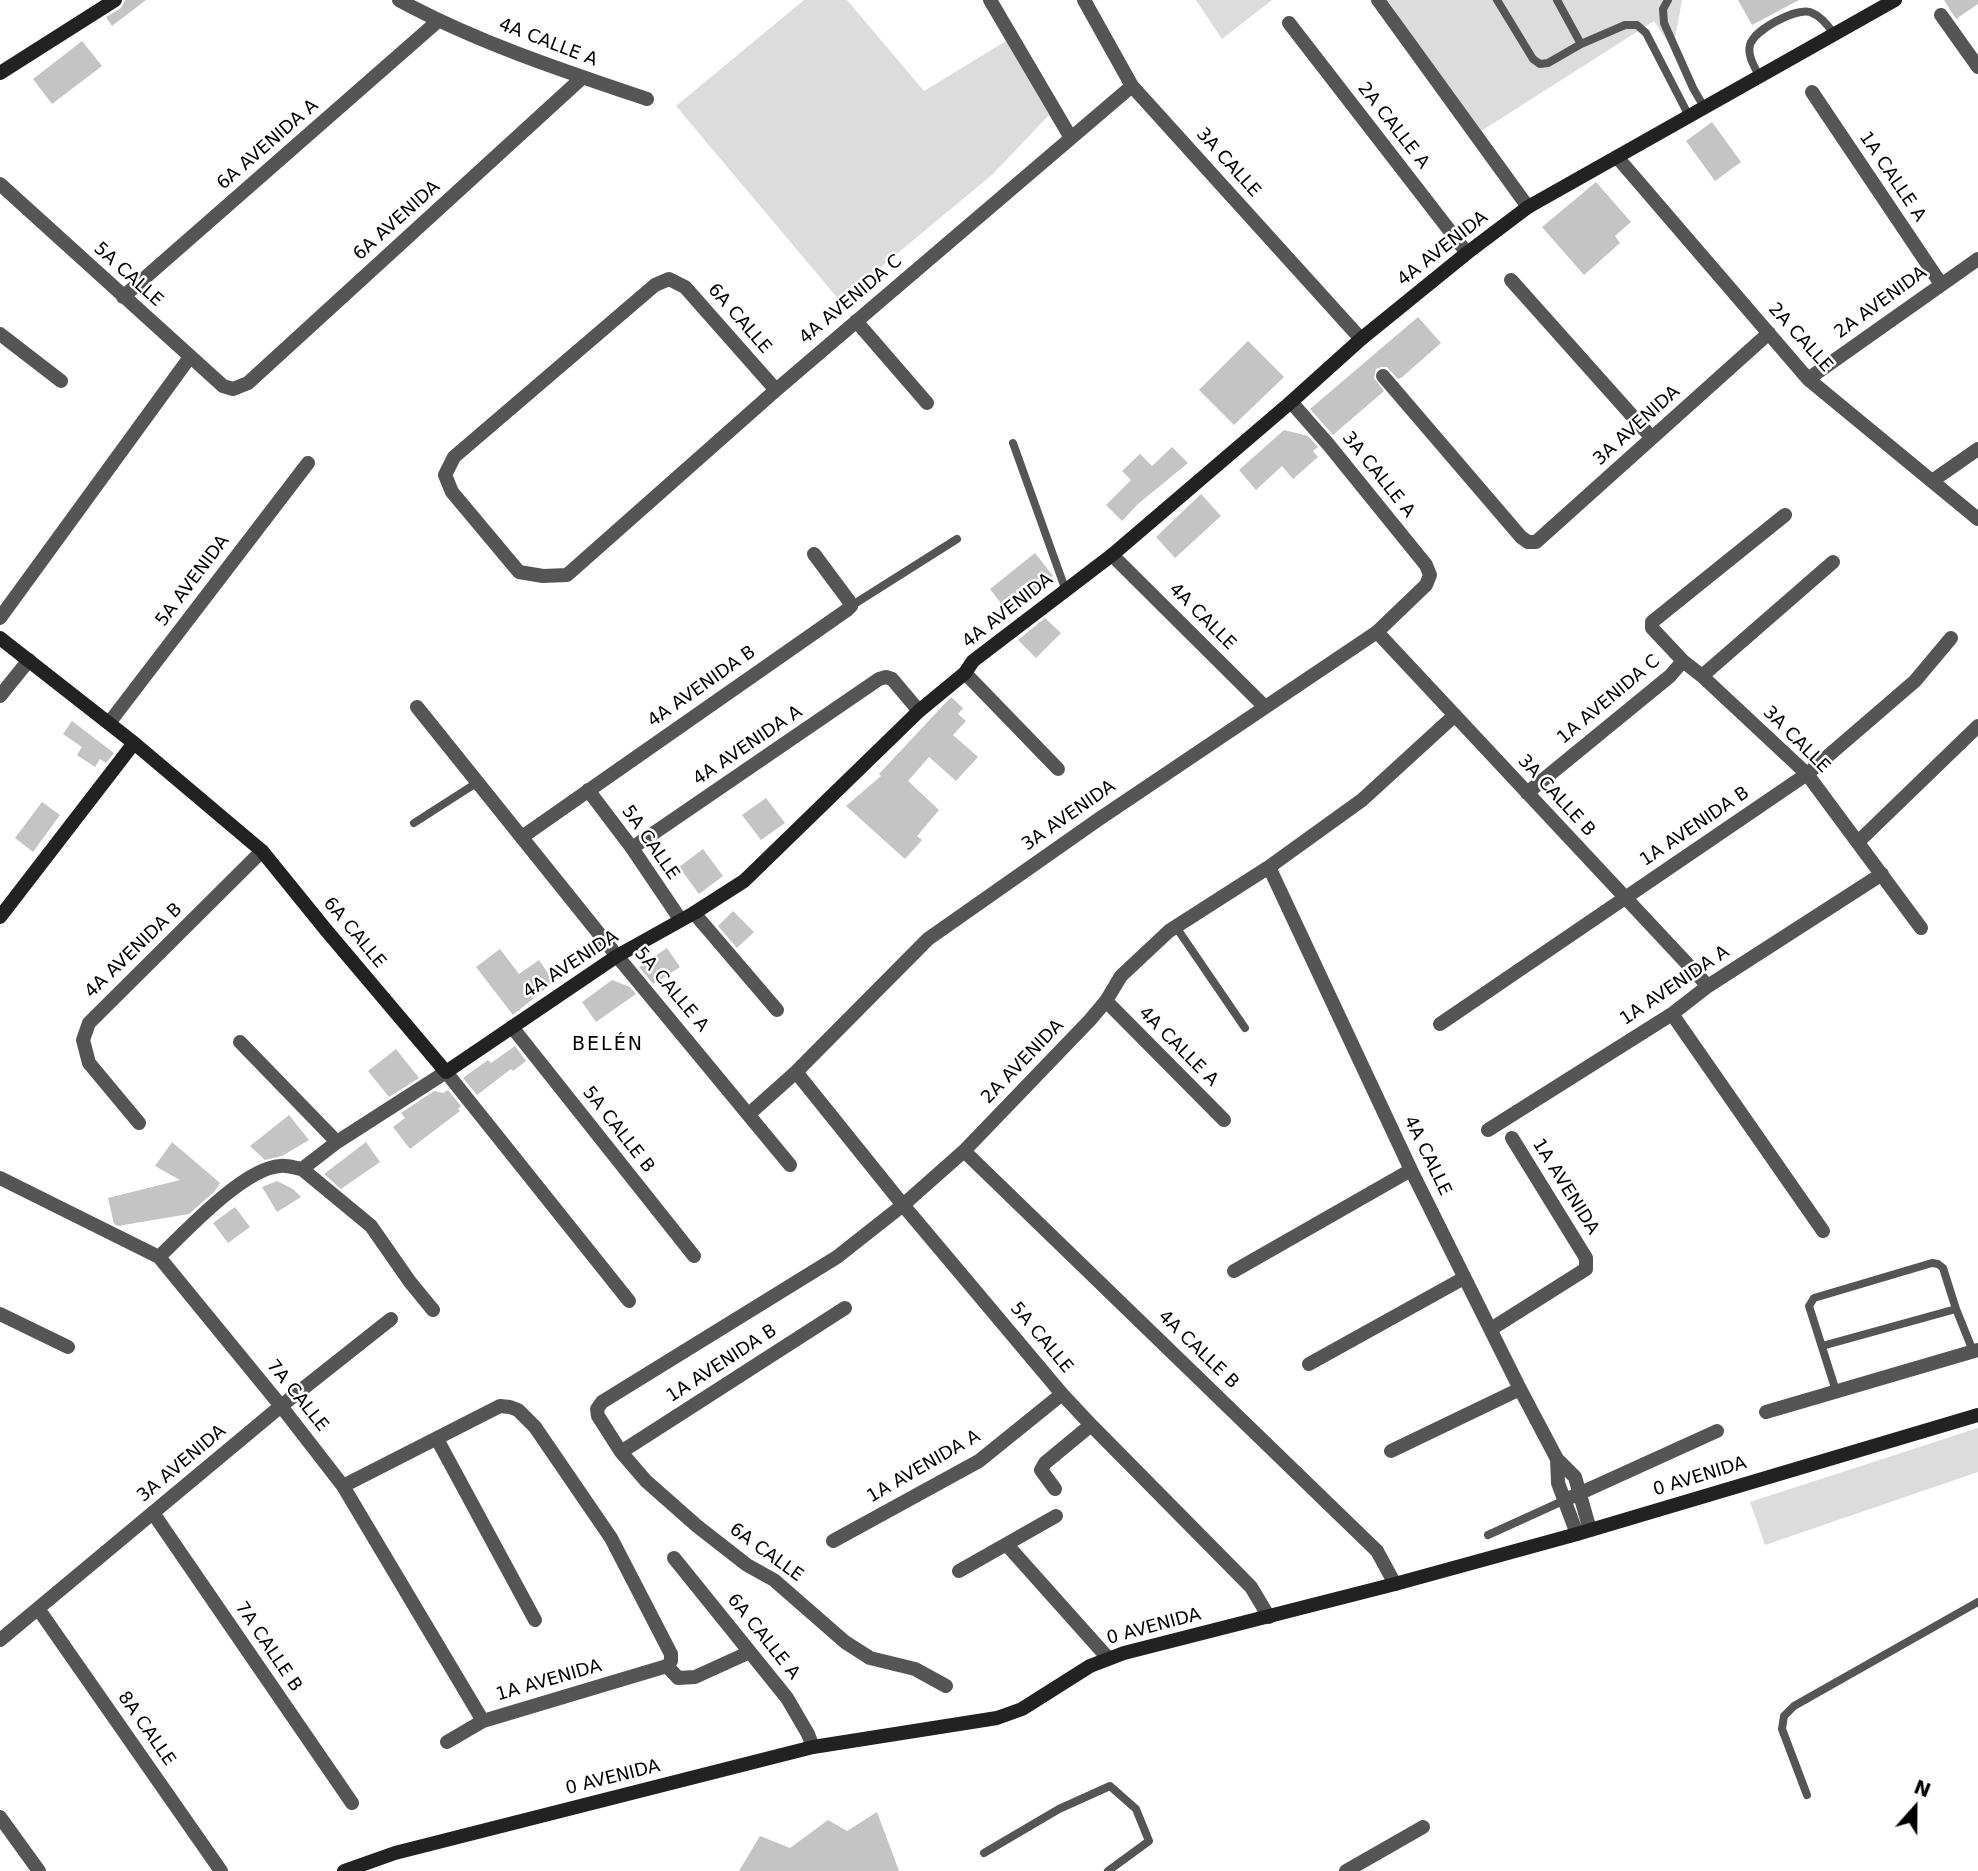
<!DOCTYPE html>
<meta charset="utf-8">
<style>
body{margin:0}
#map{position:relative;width:1978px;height:1871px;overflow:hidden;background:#fff;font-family:"DejaVu Sans",sans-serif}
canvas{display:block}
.north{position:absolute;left:1880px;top:1773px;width:70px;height:70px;-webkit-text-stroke:5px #fff;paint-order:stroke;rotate:21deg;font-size:19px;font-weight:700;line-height:28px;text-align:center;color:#000}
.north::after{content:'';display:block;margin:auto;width:24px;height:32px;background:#000;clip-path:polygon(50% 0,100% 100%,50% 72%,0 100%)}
</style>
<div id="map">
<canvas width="1978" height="1871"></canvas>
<div class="north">N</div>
</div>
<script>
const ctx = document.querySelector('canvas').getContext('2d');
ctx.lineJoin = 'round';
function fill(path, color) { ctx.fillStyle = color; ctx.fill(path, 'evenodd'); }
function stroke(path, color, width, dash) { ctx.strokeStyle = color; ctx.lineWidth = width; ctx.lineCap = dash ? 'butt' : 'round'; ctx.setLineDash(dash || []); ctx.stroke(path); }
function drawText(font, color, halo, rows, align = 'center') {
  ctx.font = font + ' "DejaVu Sans",sans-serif'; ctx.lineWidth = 5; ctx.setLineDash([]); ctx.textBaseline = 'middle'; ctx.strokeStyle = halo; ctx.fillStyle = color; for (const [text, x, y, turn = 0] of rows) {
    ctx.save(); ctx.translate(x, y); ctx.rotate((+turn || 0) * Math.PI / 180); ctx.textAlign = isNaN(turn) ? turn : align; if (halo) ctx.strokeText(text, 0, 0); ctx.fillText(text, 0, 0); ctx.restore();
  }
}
fill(new Path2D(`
 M804,0h43l77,91 82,-50 43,74 -56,59 -153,127 -164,-195z
 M1196,0h76l-50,39z
 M1388,0h294l-9,50 -19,-29 -179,114z
 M1978,1428v44l-213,73 -15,-43z`), '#dcdcdc');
fill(new Path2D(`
 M125,0h21l-34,26 -6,-9 15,-9z
 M1738,0h61l-47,25z
 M1944,0h34v4l-22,15z
 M82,41l20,25 -50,38 -19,-25z
 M1712,122l29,40 -26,19 -29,-40z
 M1596,182l35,40 -16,14 5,7 -36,32 -42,-48z
 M1418,317l23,26 -40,35 -3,1 -11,-12h-6l-5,2 -2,9 10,13 -51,44 -23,-26z
 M1248,341l36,36 -50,48 -35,-35z
 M1284,430l24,6 10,11 -5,4 5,6 -25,22 -11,-13 -26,24 -17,-20z
 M1172,447l16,16 -50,41 -16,17 -16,-16 25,-25 -9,-9 18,-17 12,12z
 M1201,494l20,22 -46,42 -19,-21z
 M1035,553l18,23 -46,35 -17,-22z
 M1045,618l16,15 -25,25 -18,-18z
 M951,697l12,11 -5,6 8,7 -13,14 25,22 -22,24 -27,-24 -21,24 31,29 -22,26 5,4 -17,19 -59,-53 35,-30 -2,-2z
 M72,721l42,32 -8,10 -6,-4 -5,8 -18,-12 5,-8 -19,-13z
 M766,798l19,25 -24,17 -19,-25z
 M42,802l18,13 -27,37 -18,-14z
 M703,849l20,27 -24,18 -20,-27z
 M733,911l21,21 -17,16 -19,-22z
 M667,948l13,19 -27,17 -14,-17z
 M500,949l19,25 20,-14 15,22 -41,33 -37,-48z
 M612,980l18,7 6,7 -40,28 -14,-20z
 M515,1046l11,15 -13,10 -2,-2 -34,26 -14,-17 25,-18 3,3z
 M396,1049l23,29 -30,19 -21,-26z
 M448,1090l13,16 -3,3 2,2 -50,38 -17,-22 12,-9 -4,-5 33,-22 9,2z
 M289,1115l20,25 -27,16 -17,4 -15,-14z
 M172,1142l48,41 -6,9 -25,22 -71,12 -4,-2 -6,-26 72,-18 -25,-14z
 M366,1142l14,20 -39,27 -17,-15z
 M277,1181l16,8 8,8 -24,15 -15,-25z
 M235,1207l15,20 -22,16 -15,-20z
 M877,1812l22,59h-160l21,-35 30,12 38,-28 19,11z`), '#c4c4c4');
stroke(new Path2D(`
 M1497,0l36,59 7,5 8,-1 33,-19 44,-19h12l9,8 43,83
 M1557,0l24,44
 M1668,0l-5,9 1,14 29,65 11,19
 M1759,76c-4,-9 -12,-20 -9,-31 4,-15 45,-37 60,-33 11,4 18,13 24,22
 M1013,443l53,148
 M851,606l106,-67
 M414,823l64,-41
 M1176,927l69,101
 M1956,1309l17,42
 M1822,1346l134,-37 -13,-41 -5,-4 -6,-1 -118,35 -5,8 27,85
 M1488,1535l77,-35
 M1807,1795l-25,-66 2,-13 10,-10 184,-104
 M984,1853l75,-44 51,-23 26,23 13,32 -41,30`), '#555', 8);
stroke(new Path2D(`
 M399,0c77,42 165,71 248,99
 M990,0l81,138
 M1084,0l48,86 229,253
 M1378,0l150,207
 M1941,15l37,52
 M1289,23l178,230
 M1812,92l129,192
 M1617,157l191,222 170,140
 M0,184l223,202 10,3 15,-6 335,-306
 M1511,280l141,158
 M123,297l315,-276
 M856,321l71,82
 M0,334l61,47
 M1383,376l138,161 7,5h8l233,-209
 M1808,379l170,-120
 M776,390l-91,-103 -16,-8 -14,6 -201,172 -9,18 7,17 67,80 24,4 24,-1 209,-185 356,-304
 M1932,481l46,-32
 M1785,515l-133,107v6l31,33 19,15 105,98 114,154
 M1112,555l152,151
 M0,618l190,-261
 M1377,632l331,354
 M965,673l93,96
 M1702,676l131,-114
 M0,696l29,-36
 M417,707l200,249 173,209
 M109,723l199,-260
 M588,790l44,58 48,71
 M1527,793l143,-117 13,-15
 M522,837l325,-227 4,-4 -2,-5 -35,-47
 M1858,842l120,-116
 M632,848l247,-169 7,-2 6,2 27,32
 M1269,867l142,303 109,219 37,70 18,18 15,53
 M694,913l83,97
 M1106,1001l118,119
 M1672,1014l151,217
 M1440,1024l367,-250 108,-93 36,-43
 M512,1027l182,229
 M240,1042l97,100
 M796,1072l107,133 159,189 29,31 160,162 18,30
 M749,1114l47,-42 132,-133 171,-120 278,-187 49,-47 4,-10 -4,-10 -98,-121 -37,-42
 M139,1123l-50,-60 -6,-23 6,-17 173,-172
 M1488,1130l184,-116 36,-28 174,-112
 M964,1151l413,400 18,33
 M302,1169l69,57 39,56 23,28
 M0,1178l159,79 122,149 62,80 140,235
 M159,1257c26,-25 85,-89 121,-91 7,-1 15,2 22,3l35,-27 109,-70 183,229
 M1234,1271l177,-101
 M0,1314l68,33
 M1491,1329l95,-60v-11l-74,-120
 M1309,1364l155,-86
 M1766,1412l212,-62
 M437,1439l98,181
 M1391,1451l129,-62
 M621,1452l224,-144
 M1557,1459l1,24 19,51
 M343,1486l157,-80 10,1 8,3 17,17 76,111 60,116v7l-4,5
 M1055,1489l-14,-19 4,-7 46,-38
 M1565,1500l152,-69
 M153,1513l199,290
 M833,1541l146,-80 83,-67
 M1007,1545l101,113
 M674,1558l113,140 21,36 5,13
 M959,1571l97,-55
 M39,1610l182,261
 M0,1640l281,-234 110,-87
 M667,1666l11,12 17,-1 55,-25
 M946,1686l-31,-17 -45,-11 -25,-16 -71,-62 -27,-15 -50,-39 -51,-45 -25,-29 -23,-36 -1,-7 5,-7 235,-145 66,-52 61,-54 126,-131 16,-19 15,-25 48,-45 100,-64 93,-67 93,-85
 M447,1742l36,-21 184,-55
 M0,1817l39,54
 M1346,1871l77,-44`), '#555', 14);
stroke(new Path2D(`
 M0,73l115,-73
 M0,638l134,105 128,108 64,79 120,142 171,-116 77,-43 50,-32 175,-170 46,-38 8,-12 139,-106 179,-153 70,-63 106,-86 61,-46 367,-207
 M0,917l134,-174
 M344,1871l51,-18 418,-106 184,-29 25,-9 68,-43 34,-13 271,-69 182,-50 401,-119`), '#222', 14);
drawText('18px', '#000', '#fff', [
 ["4A CALLE A",548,43,21],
 ["2A CALLE A",1393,126,52],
 ["6A AVENIDA A",268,145,-41],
 ["3A CALLE",1228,163,48],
 ["1A CALLE A",1892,177,56],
 ["6A AVENIDA",397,221,-42],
 ["4A AVENIDA",1443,249,-38],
 ["5A CALLE",128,275,42],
 ["4A AVENIDA C",851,300,-40],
 ["2A AVENIDA",1881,303,-36],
 ["6A CALLE",739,319,49],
 ["2A CALLE",1800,338,48],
 ["3A AVENIDA",1637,426,-42],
 ["3A CALLE A",1378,475,51],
 ["5A AVENIDA",193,581,-53],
 ["4A AVENIDA",1008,611,-38],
 ["4A CALLE",1202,617,45],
 ["4A AVENIDA B",702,687,-35],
 ["1A AVENIDA C",1609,700,-40],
 ["3A CALLE",1796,740,45],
 ["4A AVENIDA A",748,746,-34],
 ["3A CALLE B",1556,796,47],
 ["3A AVENIDA",1069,816,-35],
 ["1A AVENIDA B",1695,827,-34],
 ["5A CALLE",650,843,55],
 ["6A CALLE",354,933,50],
 ["4A AVENIDA B",134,951,-44],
 ["4A AVENIDA",571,965,-33],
 ["1A AVENIDA A",1675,986,-34],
 ["5A CALLE A",671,990,50],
 ["4A CALLE A",1178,1047,45],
 ["2A AVENIDA",1023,1062,-46],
 ["5A CALLE B",618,1130,52],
 ["4A CALLE",1427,1156,64],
 ["1A AVENIDA",1565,1187,58],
 ["5A CALLE",1041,1338,50],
 ["4A CALLE B",1198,1350,44],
 ["1A AVENIDA B",722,1364,-33],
 ["7A CALLE",297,1396,51],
 ["3A AVENIDA",182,1464,-40],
 ["1A AVENIDA A",924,1467,-30],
 ["0 AVENIDA",1700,1477,-17],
 ["6A CALLE",766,1553,36],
 ["0 AVENIDA",1154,1627,-15],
 ["6A CALLE A",763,1637,51],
 ["7A CALLE B",268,1647,56],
 ["1A AVENIDA",549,1681,-16],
 ["8A CALLE",146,1729,55],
 ["0 AVENIDA",613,1778,-14]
]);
ctx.letterSpacing = '2px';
drawText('19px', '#000', '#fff', [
 ["BELÉN",608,1045]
]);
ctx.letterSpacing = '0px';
</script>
